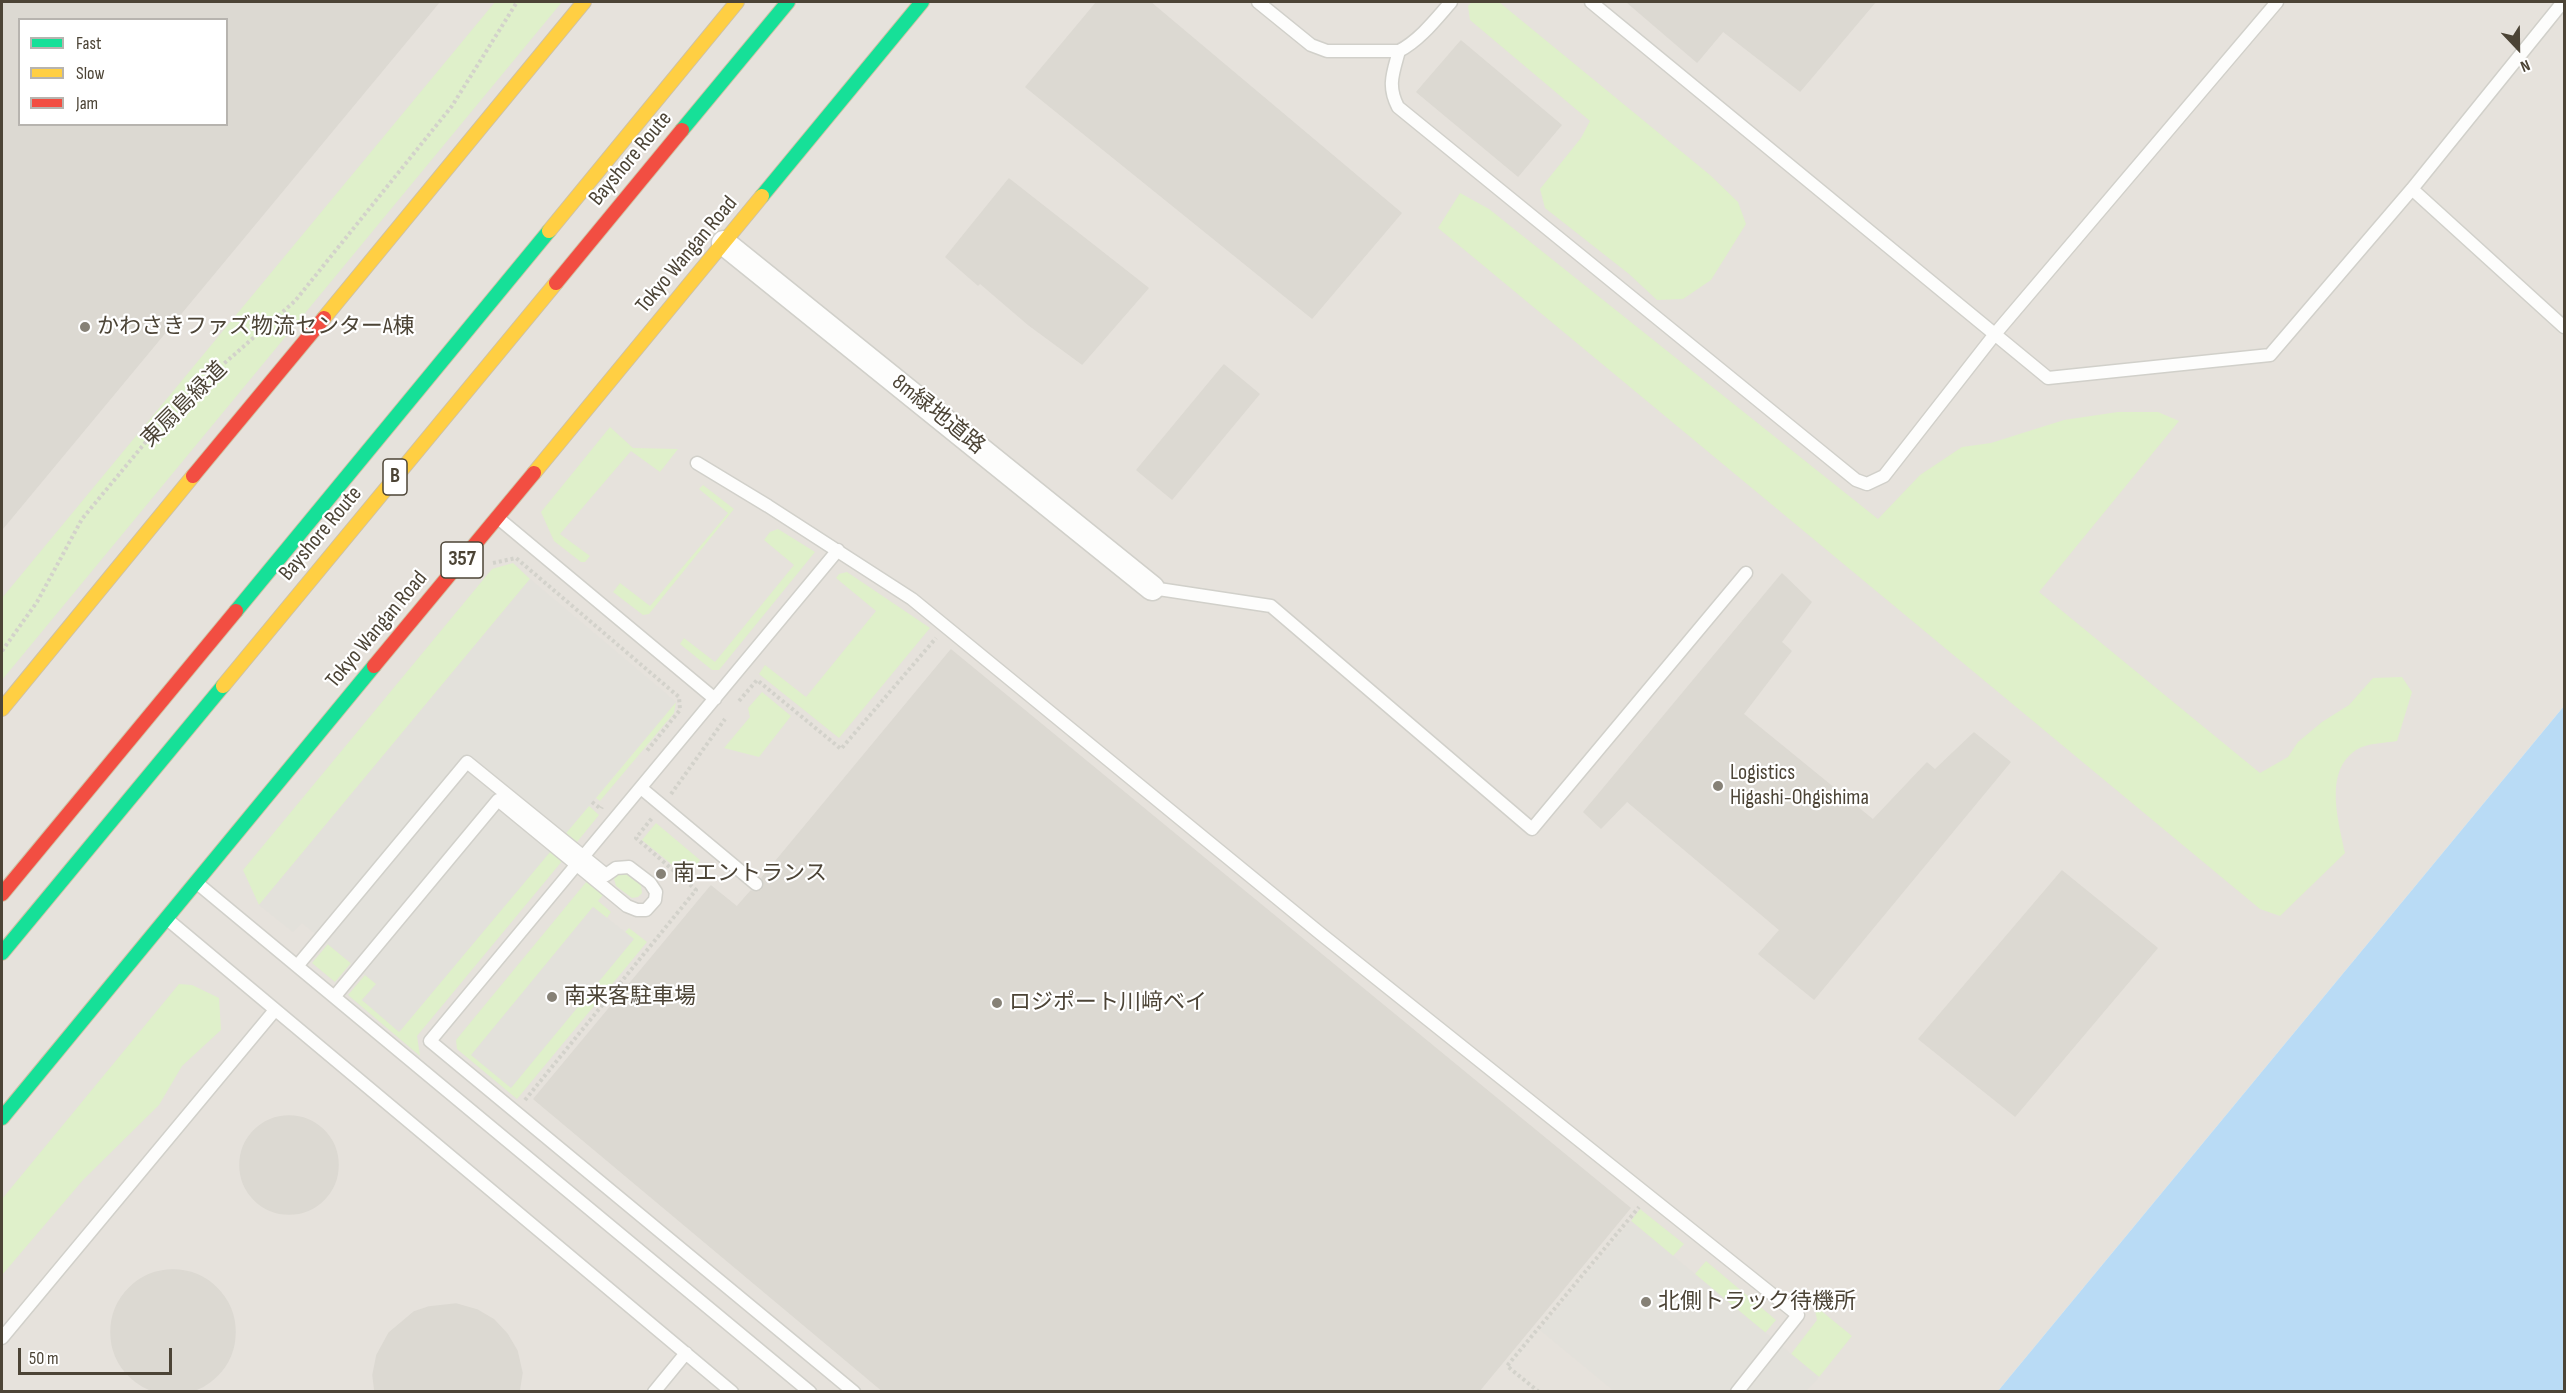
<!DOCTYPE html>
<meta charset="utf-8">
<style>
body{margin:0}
#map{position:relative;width:2566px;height:1393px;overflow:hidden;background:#f3f2ed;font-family:"Sofia Sans Condensed",sans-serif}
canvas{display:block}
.frame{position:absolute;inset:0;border:3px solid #4c4436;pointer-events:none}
.legend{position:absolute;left:18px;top:18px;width:210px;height:108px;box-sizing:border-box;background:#fff;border:2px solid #b7b4af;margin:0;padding:8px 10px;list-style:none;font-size:18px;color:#4c4436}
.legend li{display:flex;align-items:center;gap:12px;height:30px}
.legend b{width:30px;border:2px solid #b7b4af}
.north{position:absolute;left:2488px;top:18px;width:60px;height:60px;-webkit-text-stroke:4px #fff;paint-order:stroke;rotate:158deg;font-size:16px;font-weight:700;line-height:24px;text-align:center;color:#4c4436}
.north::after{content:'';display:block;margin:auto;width:21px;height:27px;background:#4c4436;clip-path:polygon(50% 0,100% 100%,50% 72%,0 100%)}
.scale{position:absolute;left:18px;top:1348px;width:154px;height:27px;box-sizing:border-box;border:3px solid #4c4436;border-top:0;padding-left:8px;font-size:18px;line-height:21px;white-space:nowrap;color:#4c4436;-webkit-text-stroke:4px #fff;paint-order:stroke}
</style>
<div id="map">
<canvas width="2566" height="1393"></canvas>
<div class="frame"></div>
<ul class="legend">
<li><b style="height:8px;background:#16e098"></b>Fast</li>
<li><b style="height:8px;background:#ffcf43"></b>Slow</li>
<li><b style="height:8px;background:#f24e42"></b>Jam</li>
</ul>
<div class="north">N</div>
<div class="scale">50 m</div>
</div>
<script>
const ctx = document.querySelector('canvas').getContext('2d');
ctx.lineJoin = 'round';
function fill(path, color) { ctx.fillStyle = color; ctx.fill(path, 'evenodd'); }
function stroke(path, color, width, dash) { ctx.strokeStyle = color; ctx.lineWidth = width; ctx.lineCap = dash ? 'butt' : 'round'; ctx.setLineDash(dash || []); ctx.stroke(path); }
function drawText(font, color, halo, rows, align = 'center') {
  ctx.font = font + ' "Sofia Sans Condensed","Noto Sans JP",sans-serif'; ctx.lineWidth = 4.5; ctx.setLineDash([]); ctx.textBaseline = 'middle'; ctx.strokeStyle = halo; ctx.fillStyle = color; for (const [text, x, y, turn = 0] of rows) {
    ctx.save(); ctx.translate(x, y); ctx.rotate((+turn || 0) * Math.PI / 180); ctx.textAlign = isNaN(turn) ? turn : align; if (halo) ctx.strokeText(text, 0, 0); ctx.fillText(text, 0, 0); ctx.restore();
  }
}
fill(new Path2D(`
 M2,2h2562v704l-566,685 -1996,1zM20,20h206v104h-206z`), '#e6e2dc');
fill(new Path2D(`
 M495,2h67l-560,678v-82z
 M1472,2h27l211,173 28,27 8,22 -35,56 -28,19 -26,1 -28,-26 -84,-66 -5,-19 41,-51 9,-17 -120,-101 -2,-14z
 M1460,193l29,16 389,310 42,-44 42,-28 29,-4 73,-23 54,-8h40l21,9 -140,171 221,181 28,-16 10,-15 24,-20 27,-17 24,-27 29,-1 10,15 -15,49c-12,2 -31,2 -41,9 -33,22 -17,72 -11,103l-65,63 -20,-7 -822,-681z
 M610,427l23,21 45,1 -18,23 -29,-21 -71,83 30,22 -5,6h-4l-27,-21 -13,-29z
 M703,485l31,24 -85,105 -6,1 -30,-23 7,-9 30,23 78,-93 -29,-24z
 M778,529l37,23 -96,118h-7l-32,-26 4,-6 31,24 79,-97 -30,-25 6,-8z
 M513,563l17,16 -271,326 -16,-35 249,-301z
 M847,572l83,56 -91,110 -80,-64 6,-9 41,32 70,-86 -40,-33 3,-4z
 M762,692l29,24 -32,41 -35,-9 26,-31 -2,-9z
 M676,702l-2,11 -74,88 -4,-3z
 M589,806l10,9 -22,27 -11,-9z
 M656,823l44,37 -13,17 -45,-37z
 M551,850l12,10 -146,176 3,20 -72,-61 17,-20 12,9 -15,16 38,31z
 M623,872l18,13 1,8 -4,4 -6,1 -16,-12 -2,-7 3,-5z
 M587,881l17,13 -6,7 13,11 -4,6 -14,-11 -121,148 161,-116 -8,-7 4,-4 18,14 -130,157 -60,-50 -1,-9z
 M328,944l23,19 -16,19 -23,-19z
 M179,984l13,1 27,13 2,32 -39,36 -23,39 -76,75 -81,95v-76z
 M1640,1209l44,35 -11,12 -42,-35z
 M1706,1261l70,59 -11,13 -70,-59z
 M1814,1305l38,31 -33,41 -28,-23 26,-34z`), '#dff0ca');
fill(new Path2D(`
 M530,579l146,123 -277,330 -37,-32 14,-16 -74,-61 -9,9 -34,-27z
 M593,907l41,32 -123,149 -40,-33z
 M1631,1221l188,156 -13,14h-192l-74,-61z`), '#e3e1db');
fill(new Path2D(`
 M2564,706v685h-566z`), '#b9dbf5');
const building = new Path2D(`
 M2,2h437l-437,527zM20,20h206v104h-206z
 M1097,2h53l251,211 -89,105 -286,-231z
 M1627,2h248l-75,89 -77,-60 -26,31z
 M1461,41l100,84 -43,51 -101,-84z
 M1009,179l139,109 -66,76 -53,-39 -49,-42 -2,2 -32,-28z
 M1224,365l35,29 -87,105 -35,-29z
 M1782,574l29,28 -30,40 10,9 -48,63 130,106 54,-57 8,7 39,-37 36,29 -196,237 -55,-45 21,-24 -153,-129 -26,27 -17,-16z
 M951,650l679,558 -152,184h-594l-350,-293 177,-213 26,21 14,-16 4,1 7,-2 2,-5 -2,-7z
 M2062,871l95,77 -142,168 -96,-77z
 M240 1165a49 49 0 1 1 98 0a49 49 0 1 1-98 0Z
 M111 1332a62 62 0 1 1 124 0a62 62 0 1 1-124 0Z
 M456,1304l21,6 17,10 13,14 10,17 5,22 -3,19h-144l-2,-17 4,-20 12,-22 25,-21 15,-5z`);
fill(building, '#dcd9d2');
stroke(building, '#dcd9d2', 1.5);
const lane = new Path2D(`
 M1258,2l53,43 16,6h72c21,-11 37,-32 52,-49
 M1591,2l457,376 222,-23 142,-166 151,-187
 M1399,51c-6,22 -12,35 -1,56l458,373 11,4 17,-8 111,-142 282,-332
 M2412,189l152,138
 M697,463l71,43 144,93 409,335 477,381 -61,77
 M498,518l217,181
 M838,550l-408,491 424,351
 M1152,588l119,18 261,223 214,-256
 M641,788l115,96
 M197,883l613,509
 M167,919l565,473
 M298,965l169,-203 139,113 10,-7 13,-1 21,16 6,9 -1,8 -9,10h-9l-10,-4 -129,-106 -163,196
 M2,1338l273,-328
 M654,1392l32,-39`);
const street = new Path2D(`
 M724,243l428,345`);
const fast = new Path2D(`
 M682,130l106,-128
 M762,196l160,-194
 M236,611l313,-380
 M2,953l221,-267
 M2,1118l372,-452`);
const slow = new Path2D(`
 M549,231l188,-229
 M324,318l260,-316
 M534,473l228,-277
 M223,686l333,-403
 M2,709l191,-233`);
const jam = new Path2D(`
 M556,283l126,-153
 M193,476l131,-158
 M374,666l160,-193
 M2,894l234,-283`);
stroke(lane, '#d1d0ca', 15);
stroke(street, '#d1d0ca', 27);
stroke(fast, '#cec1a5', 16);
stroke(slow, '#cec1a5', 16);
stroke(jam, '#cec1a5', 16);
stroke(new Path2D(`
 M493,563l23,-5 163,139 1,13 -34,42
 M2,651l35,-49 45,-83 77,-93 34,-35 102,-90 157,-195 65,-104
 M739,701l18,-21 84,69 95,-111
 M671,794l54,-75
 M592,802l9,7 1,-2
 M525,1100l171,-210 -60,-52 16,-20
 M1539,1392l-32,-26 132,-159`), '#d3d2cb', 4, [3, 3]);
stroke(lane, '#fdfdfc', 12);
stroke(street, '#fdfdfc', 24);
stroke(fast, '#16e098', 14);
stroke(slow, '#ffcf43', 14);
stroke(jam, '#f24e42', 14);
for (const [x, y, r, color] of [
 [85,327,6,"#868176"],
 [1718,786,6,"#868176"],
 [661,874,6,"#868176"],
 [552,997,6,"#868176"],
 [997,1003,6,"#868176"],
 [1646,1302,6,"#868176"]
]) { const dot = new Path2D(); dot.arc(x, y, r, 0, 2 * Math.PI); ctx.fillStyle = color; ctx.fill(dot); stroke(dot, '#fff', 2); }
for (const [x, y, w] of [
 [395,477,24],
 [462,560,42]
]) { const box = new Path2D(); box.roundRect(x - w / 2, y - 18, w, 36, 4.5); ctx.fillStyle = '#fff'; ctx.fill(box); stroke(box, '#4c4436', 1.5); }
drawText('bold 21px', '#4c4436', null, [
 ["B",395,477],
 ["357",462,560]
]);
drawText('22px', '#4c4436', '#fff', [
 ["Bayshore Route",631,159,-50],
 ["Tokyo Wangan Road",687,255,-50],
 ["東扇島緑道",185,405,-45],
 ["8m緑地道路",938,415,39],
 ["Bayshore Route",321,534,-50],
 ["Tokyo Wangan Road",377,630,-50]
]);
drawText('22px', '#4c4436', '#fff', [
 ["かわさきファズ物流センターA棟",97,327],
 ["Logistics",1730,773],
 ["Higashi-Ohgishima",1730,798],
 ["南エントランス",673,874],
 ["南来客駐車場",564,997],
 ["ロジポート川﨑ベイ",1009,1003],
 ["北側トラック待機所",1658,1302]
], 'left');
</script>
